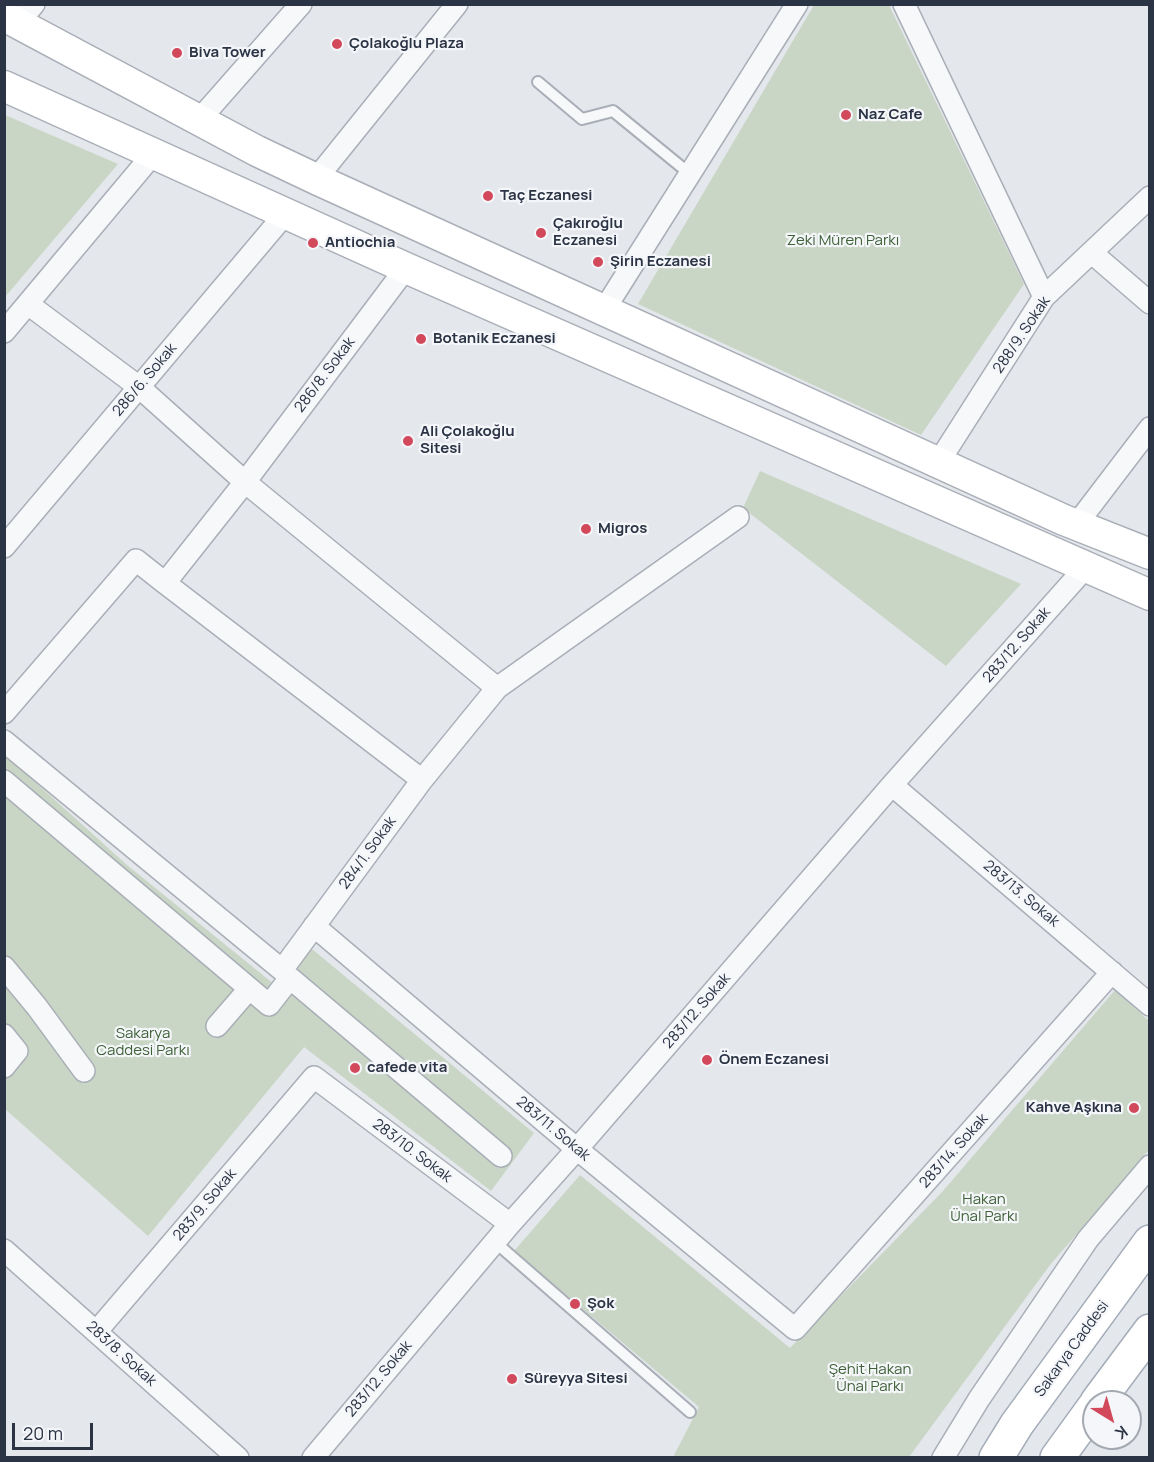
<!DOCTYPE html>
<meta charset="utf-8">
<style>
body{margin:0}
#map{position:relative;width:1154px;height:1462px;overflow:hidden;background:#e4e7ec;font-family:Manrope,sans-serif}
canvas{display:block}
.frame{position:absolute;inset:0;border:6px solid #2b3445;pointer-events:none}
.north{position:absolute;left:1082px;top:1390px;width:60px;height:60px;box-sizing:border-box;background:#f4f6f9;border:2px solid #a4a8b1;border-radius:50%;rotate:143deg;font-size:16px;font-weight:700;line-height:24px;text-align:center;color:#2b3445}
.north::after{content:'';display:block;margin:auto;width:21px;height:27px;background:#d1495b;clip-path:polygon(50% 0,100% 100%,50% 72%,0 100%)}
.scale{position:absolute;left:12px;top:1423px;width:81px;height:27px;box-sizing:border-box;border:3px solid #2b3445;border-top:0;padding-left:8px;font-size:18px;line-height:21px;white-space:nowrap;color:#2b3445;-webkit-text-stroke:4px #f4f6f9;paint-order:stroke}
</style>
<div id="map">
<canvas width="1154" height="1462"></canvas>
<div class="frame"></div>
<div class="north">K</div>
<div class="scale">20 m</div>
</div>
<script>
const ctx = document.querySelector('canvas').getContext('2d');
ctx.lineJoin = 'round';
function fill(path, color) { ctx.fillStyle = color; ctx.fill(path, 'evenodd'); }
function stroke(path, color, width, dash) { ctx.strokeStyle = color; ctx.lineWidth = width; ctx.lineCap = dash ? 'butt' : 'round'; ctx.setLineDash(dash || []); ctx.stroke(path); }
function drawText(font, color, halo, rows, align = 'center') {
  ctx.font = font + ' Manrope,sans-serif'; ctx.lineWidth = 4.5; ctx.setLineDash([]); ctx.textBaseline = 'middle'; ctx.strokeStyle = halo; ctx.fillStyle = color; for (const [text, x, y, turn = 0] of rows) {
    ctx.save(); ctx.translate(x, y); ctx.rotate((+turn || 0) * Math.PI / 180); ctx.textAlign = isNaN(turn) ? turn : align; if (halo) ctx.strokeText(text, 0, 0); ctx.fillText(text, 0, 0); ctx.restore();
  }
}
fill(new Path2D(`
 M814,5h75l135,279 -103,151 -283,-131z
 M5,115l113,49 -113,133z
 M760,471l261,113 -75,82 -203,-158z
 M4,754l123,111 153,124 32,-40 222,184 -43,58 -187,-144 -156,189 -143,-127z
 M1115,990l34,31v129l-99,115 -141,192h-236l26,-50 -185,-156 66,-76 210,173 153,-157z`), '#c9d6c5');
const lane = new Path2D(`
 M538,82l44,37 31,-8 77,63
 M495,1242l195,170`);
const street = new Path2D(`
 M904,4l140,293
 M18,23l16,-19
 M200,119l101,-115
 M316,179l141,-175
 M1092,253l58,50
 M406,268l-161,214 -80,101 257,197
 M28,304l111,83 106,95 252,206
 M604,310l193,-306
 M4,332l150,-179
 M938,463l106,-166 106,-100
 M1076,525l74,-97
 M4,547l282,-334
 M4,713l132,-153 29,23
 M4,741l278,229 140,-190 75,-92 241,-171
 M4,781l265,224 21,-27 211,178
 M892,785l258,220
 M314,926l263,223 218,180 317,-357
 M4,967l33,40 47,64
 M217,1026l32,-37
 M4,1035l13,16 -13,16
 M4,1250l234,208
 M96,1332l218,-255 196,147
 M313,1458l197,-234 67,-75 315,-364 193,-217
 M943,1458l36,-59 109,-160 62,-73`);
const secondary = new Path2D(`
 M4,16l253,135 59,28 748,341 86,34
 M4,86l402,182 744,327`);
const primary = new Path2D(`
 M1097,1402l53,-71
 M996,1458l21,-34 133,-182
 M1057,1458l37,-51`);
stroke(lane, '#a9aeb7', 14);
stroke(street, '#a9aeb7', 24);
stroke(secondary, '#a9aeb7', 33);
stroke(primary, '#a3abb8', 36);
stroke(lane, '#f7f8fa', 10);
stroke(street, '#f7f8fa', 21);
stroke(secondary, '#fff', 30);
stroke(primary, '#fff', 33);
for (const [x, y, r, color] of [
 [337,44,6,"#d1495b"],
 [177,53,6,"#d1495b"],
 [846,115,6,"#d1495b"],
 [488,196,6,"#d1495b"],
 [541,233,6,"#d1495b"],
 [313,243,6,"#d1495b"],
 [598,262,6,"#d1495b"],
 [421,339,6,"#d1495b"],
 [408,441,6,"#d1495b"],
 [586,529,6,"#d1495b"],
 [707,1060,6,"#d1495b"],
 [355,1068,6,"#d1495b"],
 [1134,1108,6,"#d1495b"],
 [575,1304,6,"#d1495b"],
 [512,1379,6,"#d1495b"]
]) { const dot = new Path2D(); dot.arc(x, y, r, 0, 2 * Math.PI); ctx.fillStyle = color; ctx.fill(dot); stroke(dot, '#f4f6f9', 2); }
drawText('bold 15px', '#2b3445', '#f4f6f9', [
 ["Çolakoğlu Plaza",349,44],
 ["Biva Tower",189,53],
 ["Naz Cafe",858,115],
 ["Taç Eczanesi",500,196],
 ["Çakıroğlu",553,224],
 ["Eczanesi",553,241],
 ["Antiochia",325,243],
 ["Şirin Eczanesi",610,262],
 ["Botanik Eczanesi",433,339],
 ["Ali Çolakoğlu",420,432],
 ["Sitesi",420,449],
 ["Migros",598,529],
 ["Önem Eczanesi",719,1060],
 ["cafede vita",367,1068],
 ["Kahve Aşkına",1122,1108,"right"],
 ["Şok",587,1304],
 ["Süreyya Sitesi",524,1379]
], 'left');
drawText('15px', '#3f6138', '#f4f6f9', [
 ["Zeki Müren Parkı",843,241],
 ["Sakarya",143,1034],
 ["Caddesi Parkı",143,1051],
 ["Hakan",984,1200],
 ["Ünal Parkı",984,1217],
 ["Şehit Hakan",870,1370],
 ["Ünal Parkı",870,1387]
]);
drawText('15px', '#2b3445', '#f4f6f9', [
 ["288/9. Sokak",1022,335,-56],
 ["286/8. Sokak",325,375,-53],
 ["286/6. Sokak",145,380,-50],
 ["283/12. Sokak",1017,645,-49],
 ["284/1. Sokak",368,853,-54],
 ["283/13. Sokak",1021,894,40],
 ["283/12. Sokak",697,1011,-49],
 ["283/11. Sokak",553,1129,40],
 ["283/10. Sokak",412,1151,37],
 ["283/14. Sokak",954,1151,-48],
 ["283/9. Sokak",205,1205,-50],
 ["Sakarya Caddesi",1072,1349,-54],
 ["283/8. Sokak",121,1354,42],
 ["283/12. Sokak",379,1379,-50]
]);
</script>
